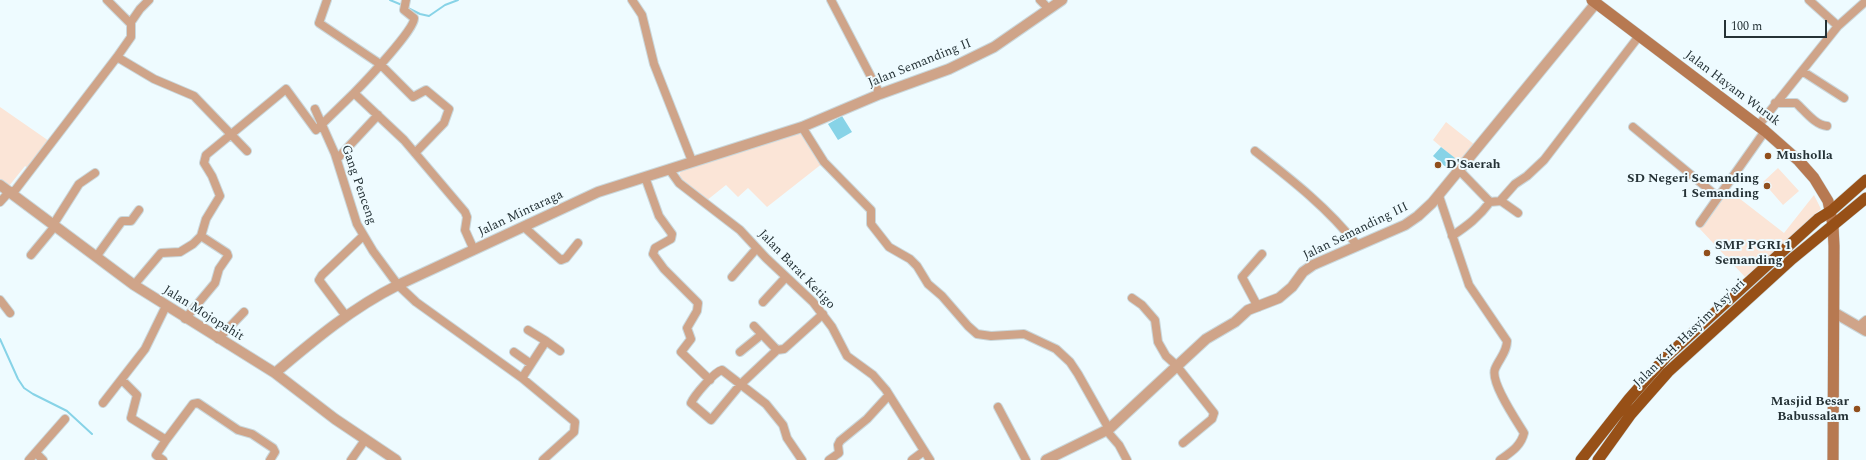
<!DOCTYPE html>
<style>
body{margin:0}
#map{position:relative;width:1866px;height:460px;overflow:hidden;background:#eefbff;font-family:Spectral,serif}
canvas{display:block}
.scale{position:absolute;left:1724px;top:20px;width:103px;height:18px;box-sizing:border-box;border:2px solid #253236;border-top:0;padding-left:5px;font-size:12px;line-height:14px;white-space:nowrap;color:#253236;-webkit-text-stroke:3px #eefbff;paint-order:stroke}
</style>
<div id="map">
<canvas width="1866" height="460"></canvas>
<div class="scale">100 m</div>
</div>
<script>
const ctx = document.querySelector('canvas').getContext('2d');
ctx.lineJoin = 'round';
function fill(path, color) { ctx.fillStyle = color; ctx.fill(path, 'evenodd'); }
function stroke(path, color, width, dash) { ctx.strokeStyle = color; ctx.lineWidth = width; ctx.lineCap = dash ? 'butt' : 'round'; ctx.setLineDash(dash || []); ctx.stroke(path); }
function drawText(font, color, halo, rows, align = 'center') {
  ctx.font = font + ' Spectral,serif'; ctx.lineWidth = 4; ctx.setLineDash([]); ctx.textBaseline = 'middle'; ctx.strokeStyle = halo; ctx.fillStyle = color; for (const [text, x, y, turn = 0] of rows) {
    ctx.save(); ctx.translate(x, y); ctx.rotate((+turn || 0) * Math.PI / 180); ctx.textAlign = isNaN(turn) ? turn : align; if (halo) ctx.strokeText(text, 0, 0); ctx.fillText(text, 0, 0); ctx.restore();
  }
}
fill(new Path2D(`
 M0,107l49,34 -21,27 -3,-2 -16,20 -9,-6z
 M1446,122l29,23 -15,18 -27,-23z
 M801,130l22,33 -56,44 -19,-19 -10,9 -12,-12 -20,16 -23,-16 -4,-9 2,-6z
 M1778,168l21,23 -16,14 -20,-23z
 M1726,188l58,45 30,-38 7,14 -76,68 -46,-49z`), '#fbe5d7');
fill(new Path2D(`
 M842,116l10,16 -14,8 -10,-16z
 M1441,147l14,11 -8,10 -14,-12z`), '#87d3e7');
stroke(new Path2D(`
 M390,0l12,5
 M406,7l14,7 9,2 16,-11 13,-5
 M0,339l18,40 6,9 9,6 34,17 25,23`), '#87d3e7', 2);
const minor = new Path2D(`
 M107,0l23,23
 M327,0l-8,23 61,41 33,33 13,-7 23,19 -5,14 -29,30
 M632,0l10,15 12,49 38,97
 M831,0l49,94
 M1040,0l9,9
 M1838,26l28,-25
 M117,57l37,22 40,17 53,55
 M1802,71l42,27
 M354,93c10,-10 63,-66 60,-75l-10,-8 2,-10
 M1775,103h21c9,8 19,22 31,23
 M315,109l20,45 22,70 16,27 25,34 18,17 106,76 53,44 -1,10 -31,28
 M1758,126l80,-100 -29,-26
 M802,127l22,35 47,48v14l18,23 21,12 7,7 11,18 14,12 26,30 9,8 14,2 33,-2 32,15 14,13 8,12 31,55
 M1633,127l85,70
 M1255,151c37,29 73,57 102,94
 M337,159l41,-44
 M669,169l10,14 61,47 26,28 47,44 19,25 15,29 26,19 13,15 44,70
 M1460,171l30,31
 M645,177l14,39 13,18 -1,5 -16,9 -2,6 11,15 34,34 -1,8 -10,17 4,11 -10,13 29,28
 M13,193l104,-136 14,-20v-15l9,-13 9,-9
 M1439,196l30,89 38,56c0,11 -8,18 -12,28 -5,13 21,51 29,64 -3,13 -13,19 -24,27
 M1500,201l15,-17 12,-8 17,-16 95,-124
 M0,202l10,-11
 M1700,223l65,-92
 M53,225l26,-41 16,-11
 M524,227l37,33 5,-2 12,-15
 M1452,236c15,-10 27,-19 38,-34l11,-1 17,12
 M31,255l24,-29
 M96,257l26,-36h9l8,-11
 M732,277l25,-29
 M134,285l27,-32 19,-1 13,-8 8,-8 5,-17 14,-23 -8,-20 -8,-13 2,-8 80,-66 30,41 38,-37 50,47 61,72 2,5 -2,13 9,20
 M1132,298l10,7 13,15 3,22 8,14 10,9 38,48 -2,6 -29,24
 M0,300l10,13
 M763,302l23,-25
 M1258,307l-16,-30 20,-23
 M346,316l-27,-36 3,-5 41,-39
 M185,319l30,-36 4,-14 9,-13 -1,-3 -26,-17
 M754,326l23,24 7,-1 39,-35
 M1859,326l7,-6
 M528,330l18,11
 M218,339l26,-27
 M777,350l-37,35 -29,35 -20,-17c3,-7 23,-31 31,-33l44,34 17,21 4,13 15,22
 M514,352l17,12
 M740,352l21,-17
 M522,378l24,-37 14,10
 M122,380l15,15 -6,23 35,22 27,-36 5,-1 40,27 14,4 21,14 2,4 -5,8
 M103,403l42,-54 21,-43
 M998,407l28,53
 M1106,430l13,15 8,15
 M36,453l7,7
 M29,460l36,-41
 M163,460l-7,-5 10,-15
 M351,460l14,-20
 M829,460l10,-7 -1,-8 2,-4 27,-22 22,-24
 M912,460l12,-9`);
const tertiary = new Path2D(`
 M0,185l134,100 141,88 60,46 61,41
 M1835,313l31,18
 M275,373c39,-33 77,-65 123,-88l200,-93 204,-65 78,-33 69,-25 45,-22 68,-47
 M1046,460l63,-31 97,-90 29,-17 13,-12 31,-12 13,-11 11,-15 10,-7 92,-40 13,-9 14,-13 164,-200`);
const secondary = new Path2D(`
 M1592,0l173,131 34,30 15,17 14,23 5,24 1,21 -1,214`);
const trunk = new Path2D(`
 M1581,460l48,-61 37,-42 152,-138 13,-8 35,-31
 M1598,460l33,-46 37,-42 124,-113 74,-61`);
stroke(minor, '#cad7db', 10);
stroke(tertiary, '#cad7db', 12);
stroke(secondary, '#cad7db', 12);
stroke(trunk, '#cad7db', 12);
stroke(minor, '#cfa489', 8);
stroke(tertiary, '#cfa489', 10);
stroke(secondary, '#b77951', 11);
stroke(trunk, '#975017', 11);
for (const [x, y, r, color] of [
 [1768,156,4,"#904e1c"],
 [1438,165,4,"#904e1c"],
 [1767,186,4,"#904e1c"],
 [1707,253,4,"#904e1c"],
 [1857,409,4,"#904e1c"]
]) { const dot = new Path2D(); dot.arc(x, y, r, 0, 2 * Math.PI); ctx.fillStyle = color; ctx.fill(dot); stroke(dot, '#eefbff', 1.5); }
drawText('13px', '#253236', '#eefbff', [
 ["Jalan Semanding II",920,64,-22],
 ["Jalan Hayam Wuruk",1732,89,37],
 ["Gang Penceng",358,185,71],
 ["Jalan Mintaraga",521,214,-25],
 ["Jalan Semanding III",1356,232,-26],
 ["Jalan Barat Ketigo",796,270,46],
 ["Jalan Mojopahit",203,314,32],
 ["Jalan K.H. Hasyim Asy'ari",1690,334,-44]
]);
drawText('bold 13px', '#253236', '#eefbff', [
 ["Musholla",1776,156],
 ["D'Saerah",1446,165],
 ["SD Negeri Semanding",1759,179,"right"],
 ["1 Semanding",1759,194,"right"],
 ["SMP PGRI 1",1715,246],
 ["Semanding",1715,261],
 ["Masjid Besar",1849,402,"right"],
 ["Babussalam",1849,417,"right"]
], 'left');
</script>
